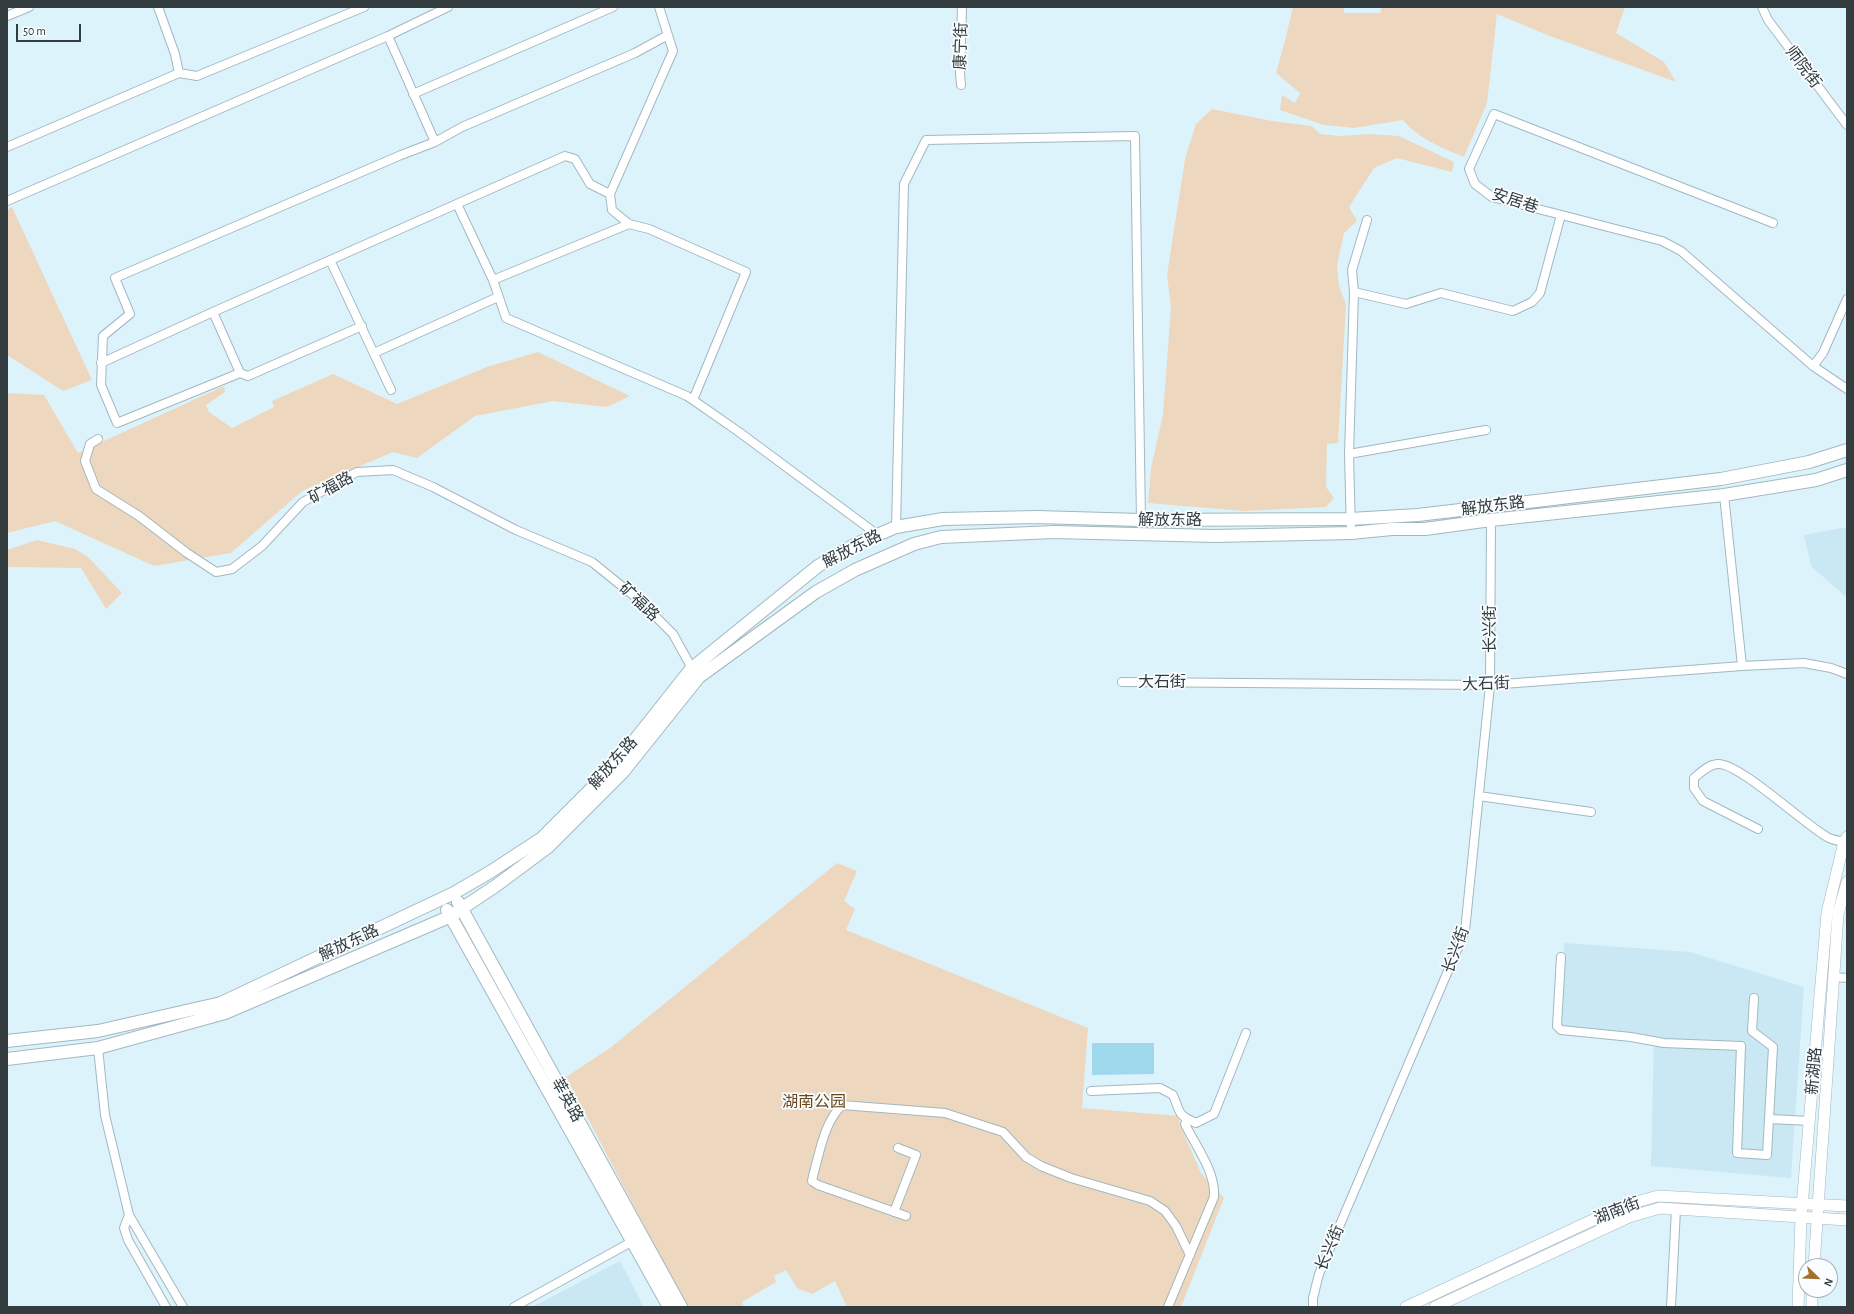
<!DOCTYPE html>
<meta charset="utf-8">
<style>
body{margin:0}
#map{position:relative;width:1854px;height:1314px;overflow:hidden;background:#ddf3fc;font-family:"Alegreya Sans",sans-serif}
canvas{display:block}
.frame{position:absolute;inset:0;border:8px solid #333c3f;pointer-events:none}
.north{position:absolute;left:1798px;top:1258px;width:40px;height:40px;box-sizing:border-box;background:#f9fdff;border:1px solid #aab0b2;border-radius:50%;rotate:113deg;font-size:11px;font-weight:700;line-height:16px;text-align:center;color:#333c3f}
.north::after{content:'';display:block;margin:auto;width:14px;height:18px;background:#a6702a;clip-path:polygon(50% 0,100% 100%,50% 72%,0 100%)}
.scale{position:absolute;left:16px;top:24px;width:65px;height:18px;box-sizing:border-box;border:2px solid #333c3f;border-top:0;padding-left:5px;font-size:12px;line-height:14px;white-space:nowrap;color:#333c3f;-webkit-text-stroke:3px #f9fdff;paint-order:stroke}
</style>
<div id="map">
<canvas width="1854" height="1314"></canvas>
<div class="frame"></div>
<div class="north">N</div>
<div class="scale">50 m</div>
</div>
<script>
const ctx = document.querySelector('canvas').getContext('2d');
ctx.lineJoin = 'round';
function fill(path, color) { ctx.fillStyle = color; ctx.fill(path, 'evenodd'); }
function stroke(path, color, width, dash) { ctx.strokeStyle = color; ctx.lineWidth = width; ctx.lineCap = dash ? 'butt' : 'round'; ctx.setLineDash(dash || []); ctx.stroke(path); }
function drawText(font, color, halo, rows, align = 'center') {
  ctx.font = font + ' "Alegreya Sans","Noto Sans SC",sans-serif'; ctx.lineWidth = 3.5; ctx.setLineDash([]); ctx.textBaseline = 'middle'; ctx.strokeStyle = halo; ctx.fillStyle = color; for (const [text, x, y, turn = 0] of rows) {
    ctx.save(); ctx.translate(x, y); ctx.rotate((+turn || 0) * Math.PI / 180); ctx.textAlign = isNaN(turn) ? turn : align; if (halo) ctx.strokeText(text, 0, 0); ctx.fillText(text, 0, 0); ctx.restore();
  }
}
fill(new Path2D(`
 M1847,527v71l-36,-32 -7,-31z
 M1564,943l126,9 114,35 -13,191 -140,-12 3,-130 -92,-10z
 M620,1261l24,46h-112z`), '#c9e8f3');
fill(new Path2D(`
 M1293,7h51v6h36l2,-6h243l-9,26 48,29 12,20 -126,-46 -53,-22 -10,89 -23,54c-22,-9 -45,-18 -61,-37l-49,8 -30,-3 -44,-15 2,-15 13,8 5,-10 -24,-20 9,-32z
 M1212,109l60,12 40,5 8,8 20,2 29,-2 30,2 55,26 -2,10 -55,-14 -23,10 -25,39 8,14 -13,12 -7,32 2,21 7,18 -8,139 -11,1 -1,43 8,11 -8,9 -82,4 -96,-8 3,-35 12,-53 8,-108 -4,-32 18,-116 11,-35z
 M12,207l80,173 -29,11 -56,-36v-145z
 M538,352l92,44 -23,11 -54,-6 -78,15 -58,42 -24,-6 -91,39 -71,62 -77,13 -99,-45 -48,12v-140l37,2 34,58 146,-67 1,6 -19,13 3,7 23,16 42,-21 -2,-6 61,-27 64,30 90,-37z
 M37,540l38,9 13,8 34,36 -16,16 -25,-41 -74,-1v-17z
 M837,863l20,8 -13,30 11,8 -9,21 242,98 -6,80 98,8 -1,7 22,50 23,25 -43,109h-334l-12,-26 -23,13 -15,-6 -11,-18 -12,6 2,6 -34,20 2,5h-57l-121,-230 44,-29z`), '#edd7be');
fill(new Path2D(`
 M1092,1043h62v31l-62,1z`), '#9fd7ed');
const minor = new Path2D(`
 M158,7l17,47 4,19
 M1762,7l6,13 79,105
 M7,16l22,-9
 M388,36l47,106
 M961,85l-1,-11 2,-67
 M413,94l200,-87
 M7,147l172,-74 18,3 167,-69
 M7,201l381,-165 60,-29
 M457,204l36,76
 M1773,223l-279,-109 -25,55 6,15 17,13 170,44 19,10 132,115 34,23
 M629,224l-17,-14 -2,-16 63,-143 -14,-44
 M330,260l61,130
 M1354,292l52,12 35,-11 72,18 19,-9 8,-9 21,-78
 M213,312l27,61
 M362,326l-114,50 -8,-3 -123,50 -16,-38 2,-49 27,-22 -15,-36 286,-123 34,-13 27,-15 173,-74 33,-18
 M374,353l124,-56
 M101,363l112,-51 352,-156 10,3 15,25 20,10
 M1813,366l10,-13 24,-54
 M693,400l53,-128 -97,-43 -20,-5 -136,56 13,38 181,78 6,4 46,32 139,103
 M98,439l-8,5 -5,17 11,28 43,27 48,37 29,19 16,-3 30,-23 41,-44 54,-30 36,-2 40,17 83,43 76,32 47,38 34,34 21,38
 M1349,454l137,-24
 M1724,495l18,171
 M896,527l8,-343 22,-44 209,-4 6,384
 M1351,533l-2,-79 5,-162 -2,-22 15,-50
 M1122,682l368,3 252,-19 62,-3 27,5 16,6
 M1479,796l112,16
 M1758,829l-55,-28 -9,-13v-10c7,-6 14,-13 23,-14 21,-3 90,63 112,74 5,2 10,3 15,4
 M1561,957l-4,69 4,4 70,7 33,6 77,3 -4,107 30,2 6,-108 -21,-16 2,-33
 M1834,977l13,1
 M98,1048l7,67 24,100 54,92
 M1091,1091l69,-3 13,7c8,18 3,19 23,28l18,-9 32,-81
 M1770,1119l40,2
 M894,1212l22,-57 -18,-7
 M129,1215l-5,13 4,12 38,67
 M906,1216l-88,-31 -6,-4 1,-5c7,-25 11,-53 29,-71l103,8 58,19 23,25 15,9 30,12 79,23 15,10 11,15 14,29
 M514,1307l119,-66
 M1168,1307l46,-110c2,-25 -18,-50 -29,-73l2,-5
 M1313,1307v-9l6,-24 146,-343 25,-246 1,-165
 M1671,1307l5,-98`);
const secondary = new Path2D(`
 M1814,1266l24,-352 9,-32
 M1406,1307l219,-102 33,-9 189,10
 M1435,1307l194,-90 31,-9 187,12
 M1798,1307l3,-89 26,-305 17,-71 3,-5
 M1812,1307v-17`);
const primary = new Path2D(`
 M458,902l223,405
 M447,910l222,397
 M7,1041l91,-10 123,-28 233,-110 36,-21 52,-34 73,-73 76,-96 127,-103 38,-22 40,-17 47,-8 94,-2 104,3 209,-1 68,-4 303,-36 88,-17 38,-12
 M7,1059l91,-11 127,-35 224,-96 48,-32 51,-38 75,-75 76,-95 117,-85 39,-22 59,-26 27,-7 113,-5 161,4 136,-3 41,-4h33l66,-9 233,-25 92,-15 31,-10`);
stroke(minor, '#a2b8c0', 10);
stroke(secondary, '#a2b8c0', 12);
stroke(primary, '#a2b8c0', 14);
stroke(minor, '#fff', 8);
stroke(secondary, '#fff', 11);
stroke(primary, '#fff', 12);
drawText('16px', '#333c3f', '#f9fdff', [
 ["康宁街",961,46,-88],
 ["师院街",1803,67,53],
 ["安居巷",1515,201,18],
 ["矿福路",331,488,-29],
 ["解放东路",1493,506,-7],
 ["解放东路",1170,520],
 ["解放东路",852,549,-27],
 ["矿福路",639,602,43],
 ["长兴街",1490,629,-90],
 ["大石街",1162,682],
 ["大石街",1486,684,-2],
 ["解放东路",613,763,-48],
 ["解放东路",349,943,-25],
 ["长兴街",1456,950,-70],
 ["新湖路",1814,1071,-85],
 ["莘英路",567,1100,61],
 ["湖南街",1617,1211,-21],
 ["长兴街",1330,1248,-67]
]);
drawText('16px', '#6a471a', '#f9fdff', [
 ["湖南公园",814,1102]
]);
</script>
